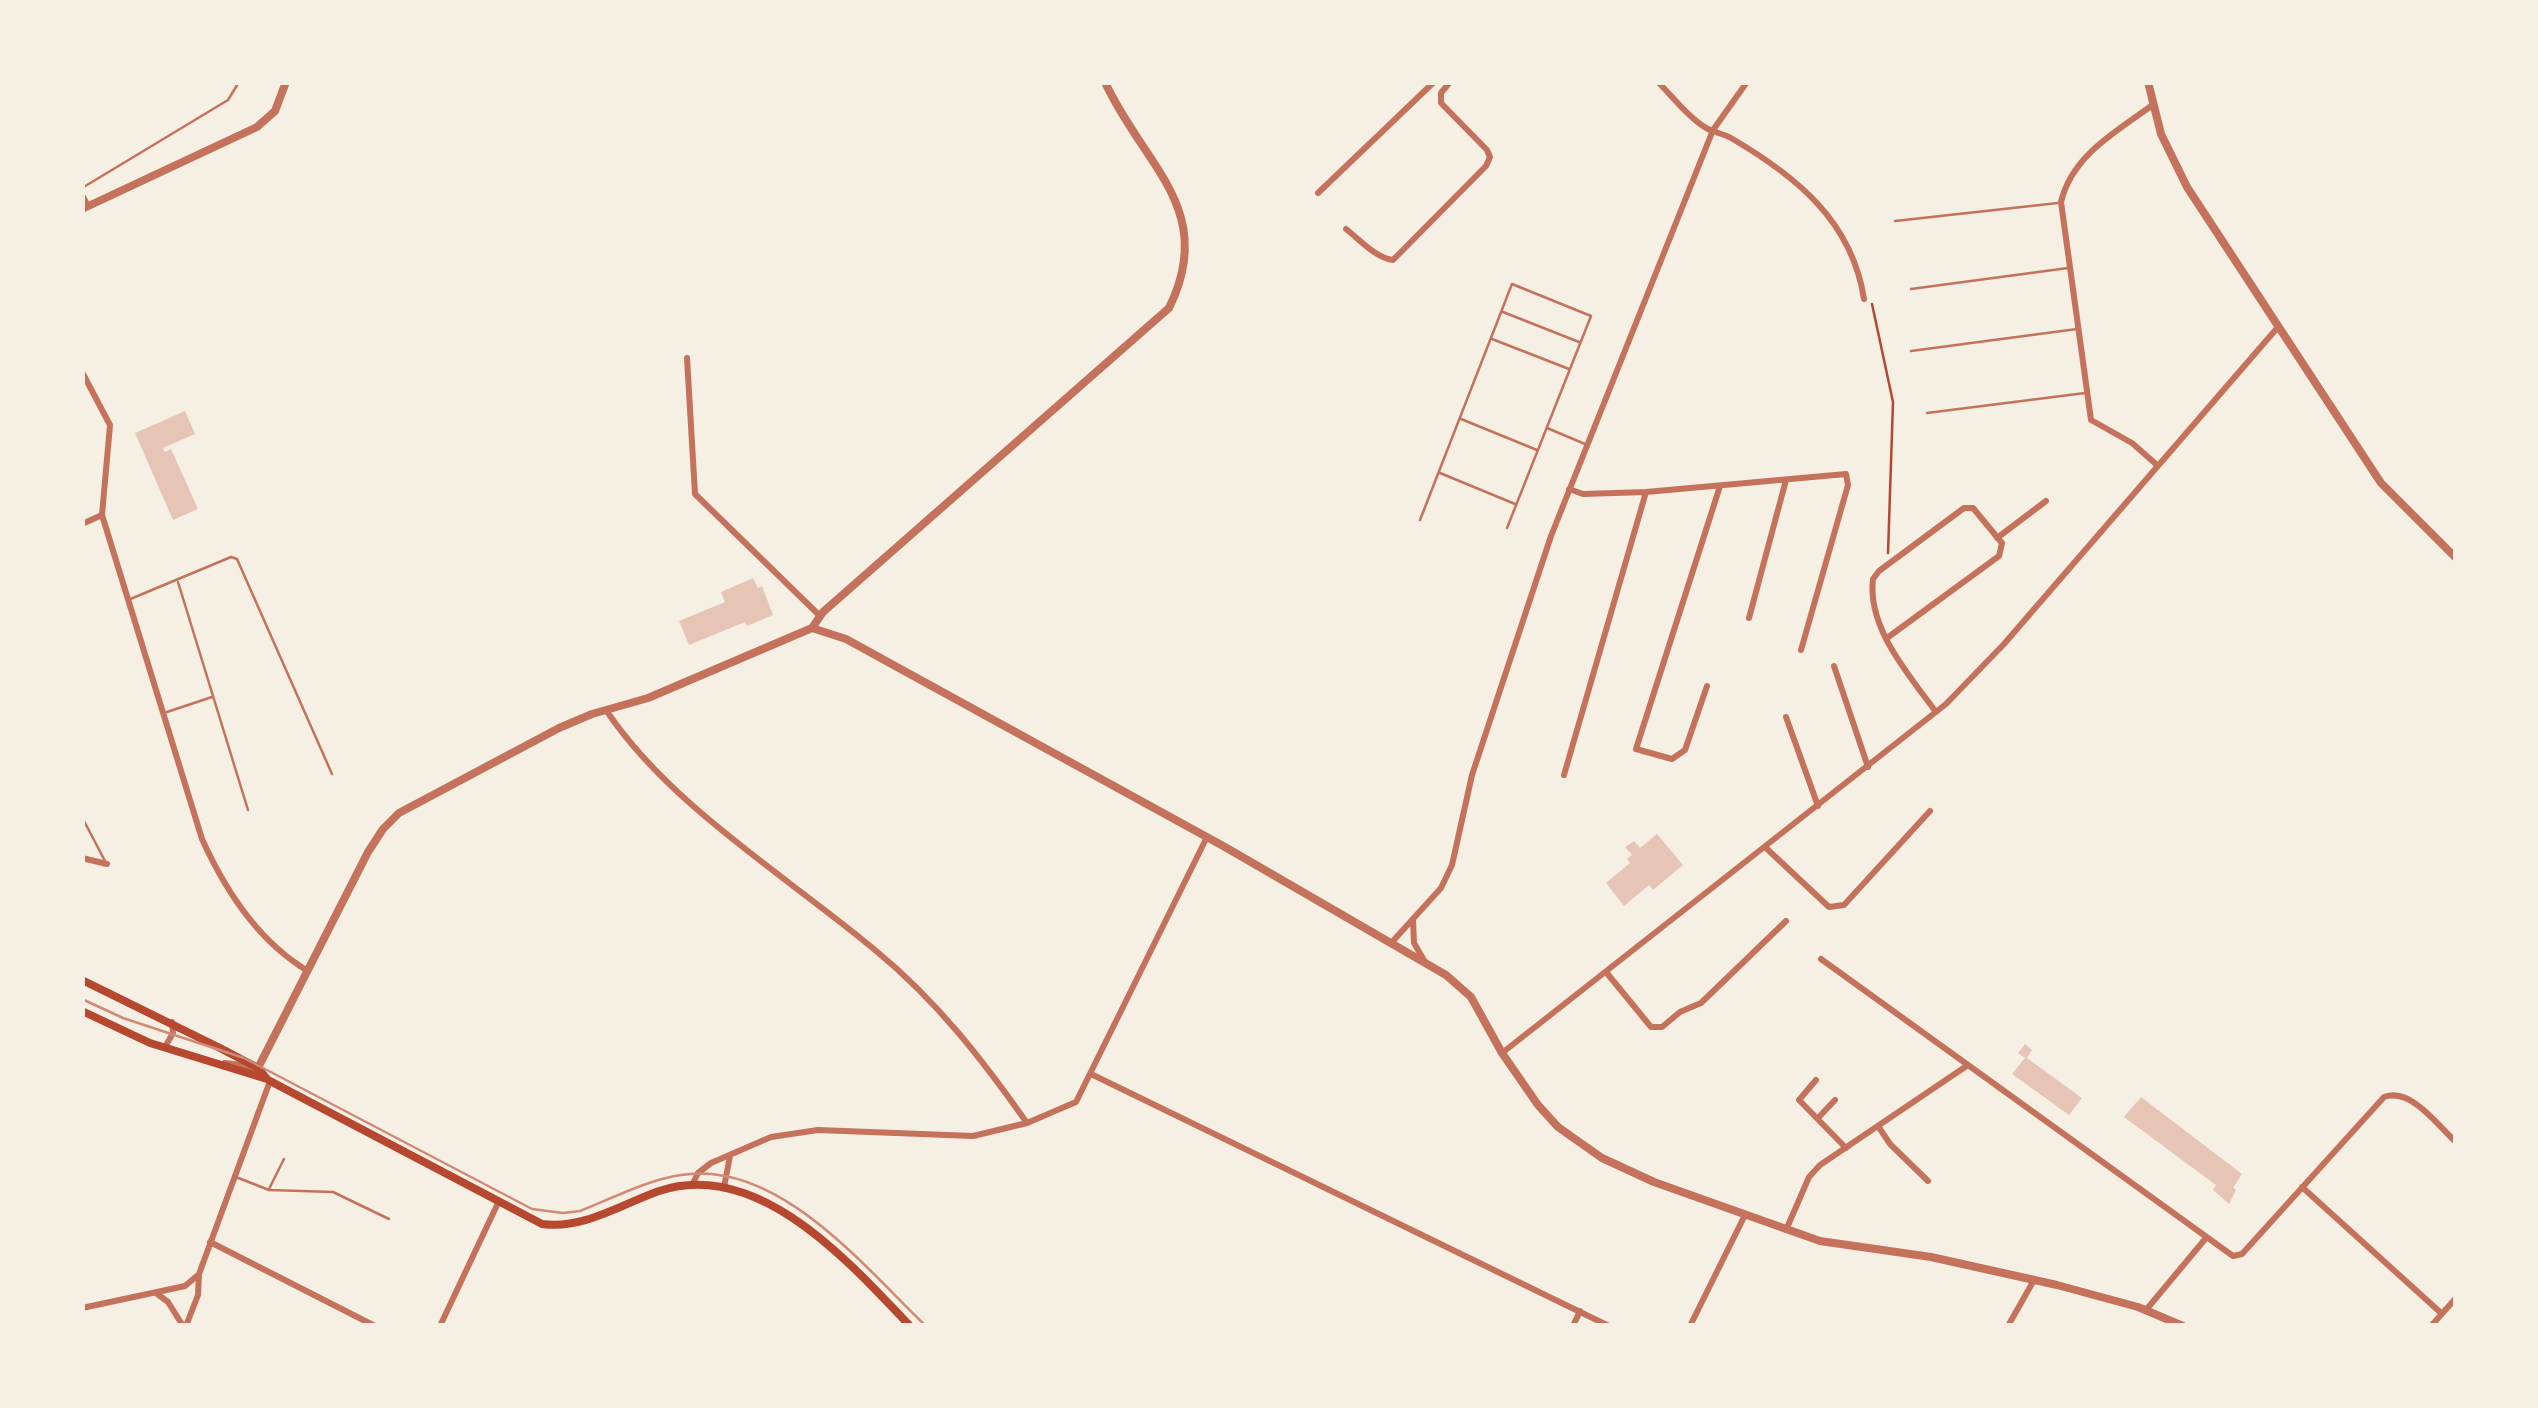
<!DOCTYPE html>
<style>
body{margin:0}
#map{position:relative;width:2538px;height:1408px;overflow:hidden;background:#f6efe4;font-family:Barlow,sans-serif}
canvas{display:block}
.frame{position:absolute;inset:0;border:85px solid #f6efe4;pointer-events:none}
</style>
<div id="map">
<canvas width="2538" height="1408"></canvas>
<div class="frame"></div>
</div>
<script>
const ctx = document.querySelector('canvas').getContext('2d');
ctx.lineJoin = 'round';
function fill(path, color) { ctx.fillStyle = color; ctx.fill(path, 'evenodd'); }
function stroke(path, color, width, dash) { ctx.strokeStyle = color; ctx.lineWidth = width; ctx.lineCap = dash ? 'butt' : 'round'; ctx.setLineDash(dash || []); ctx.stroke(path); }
fill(new Path2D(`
 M185,411l10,23 -32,14 2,4 6,-3 27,60 -25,11 -38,-87z
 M753,578l5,10 4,-2 11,29 -26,11 -2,-4 -56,23 -10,-24 46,-19 -4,-10z
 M1657,834l26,31 -30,25 -4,-5 -25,21 -18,-23 24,-20 -3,-4 5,-4 -7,-8 9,-6 6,7z
 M2025,1044l7,6 -5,8 55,40 -13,17 -57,-41 13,-16 -7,-5z
 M2141,1097l101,77 -9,14 3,2 -7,14 -16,-14 3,-5 -92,-68z`), '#e6c5b7');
stroke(new Path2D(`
 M1872,304l21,98 -5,151`), '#b5482f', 2.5);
stroke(new Path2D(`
 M82,188l146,-88 11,-18
 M1895,221l163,-18
 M1911,289l157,-21
 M1503,312l76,30
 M1492,339l77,30
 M1911,351l166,-22
 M1927,413l158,-20
 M1461,419l76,31
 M1547,428l38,16
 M1440,473l75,31
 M1420,520l92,-236 79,32 -84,212
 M178,582l70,228
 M128,600l103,-43 6,2 95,215
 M167,712l45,-15
 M82,817l24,46
 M236,1177l33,13 64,2 56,27
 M269,1189l15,-30`), '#c5725c', 2.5);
stroke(new Path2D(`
 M1658,82c14,14 29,34 45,44 8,6 19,7 28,12 65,38 121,83 133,161
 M2154,104c-37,27 -82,51 -93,98l30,218 41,23 25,22
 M1318,193l116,-111
 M82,195l6,11
 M1346,229c14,11 30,29 47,31l93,-94 4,-9 -3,-7 -46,-47v-10l9,-11
 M687,358l8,136 124,121
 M82,372l28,53 -8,90 100,324c23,51 57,103 106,132
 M1569,489l14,5 63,-2 200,-18 2,11 -47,165
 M82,524l20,-9
 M1997,538l49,-37
 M1749,618l37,-138
 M1887,638l112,-82 3,-13 -29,-35h-9l-85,63 -6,8c-6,49 36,96 63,133
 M1834,666l34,101
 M1707,686l-22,64 -13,9 -36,-10 84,-263
 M606,710c64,96 182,167 269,240 61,50 107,109 152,173
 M1786,717l32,89
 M1564,775l82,-283
 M1766,848l63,59 15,-2 86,-94
 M82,858l25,6
 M1413,920l1,23 11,19
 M1392,942l49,-54 11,-23 20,-90 79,-239 162,-406 34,-48
 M1821,959l412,297 9,-2 142,-157c27,-10 53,28 72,45
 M1606,972l45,55h11l18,-15 21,-9 85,-82
 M165,1047l8,-14 -1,-11
 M1502,1053l444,-349 58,-60 274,-317
 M1091,1074l518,252
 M1816,1080l-17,20 47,48
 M1818,1118l17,-18
 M1878,1126l12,18 38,37
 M692,1185l6,-12 13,-10 60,-26 47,-7 155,6 54,-13 49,-21 131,-265
 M724,1187l6,-31
 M2302,1187l139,126
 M1786,1230l23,-53 11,-12 148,-100
 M210,1242l165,84
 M156,1293l12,9 15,24
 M82,1308l103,-22 13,-11
 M2146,1310l60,-72
 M186,1326l12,-31 1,-21 71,-193
 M440,1326l58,-123
 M1573,1326l7,-15
 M1690,1326l55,-111
 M2008,1326l26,-46
 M2431,1326l25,-28`), '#c5725c', 6);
stroke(new Path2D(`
 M2148,82l13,52 26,53 194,296 75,75
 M82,209l175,-82 18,-16 11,-29
 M812,628l34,11 379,208 221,128 25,22 31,56 36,52 20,22 44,31 52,24 166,59 111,16 126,28 81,22 45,19
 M225,1064l33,4 110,-216 15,-23 16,-16 160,-85 33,-14 56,-16 164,-70 11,-16 346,-304c49,-99 -27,-144 -64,-226`), '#c5725c', 8);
stroke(new Path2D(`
 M82,980l138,68 38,20 9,11
 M82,1011l68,32 117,36
 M270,1081l272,143c41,6 80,-20 117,-33 99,-33 190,71 251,135`), '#b5482f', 8);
stroke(new Path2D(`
 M82,999l41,19 121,40 288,151 31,4 17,-2c33,-13 67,-31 101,-36 97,-16 183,92 245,151`), '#cf8b77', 2.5);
</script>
